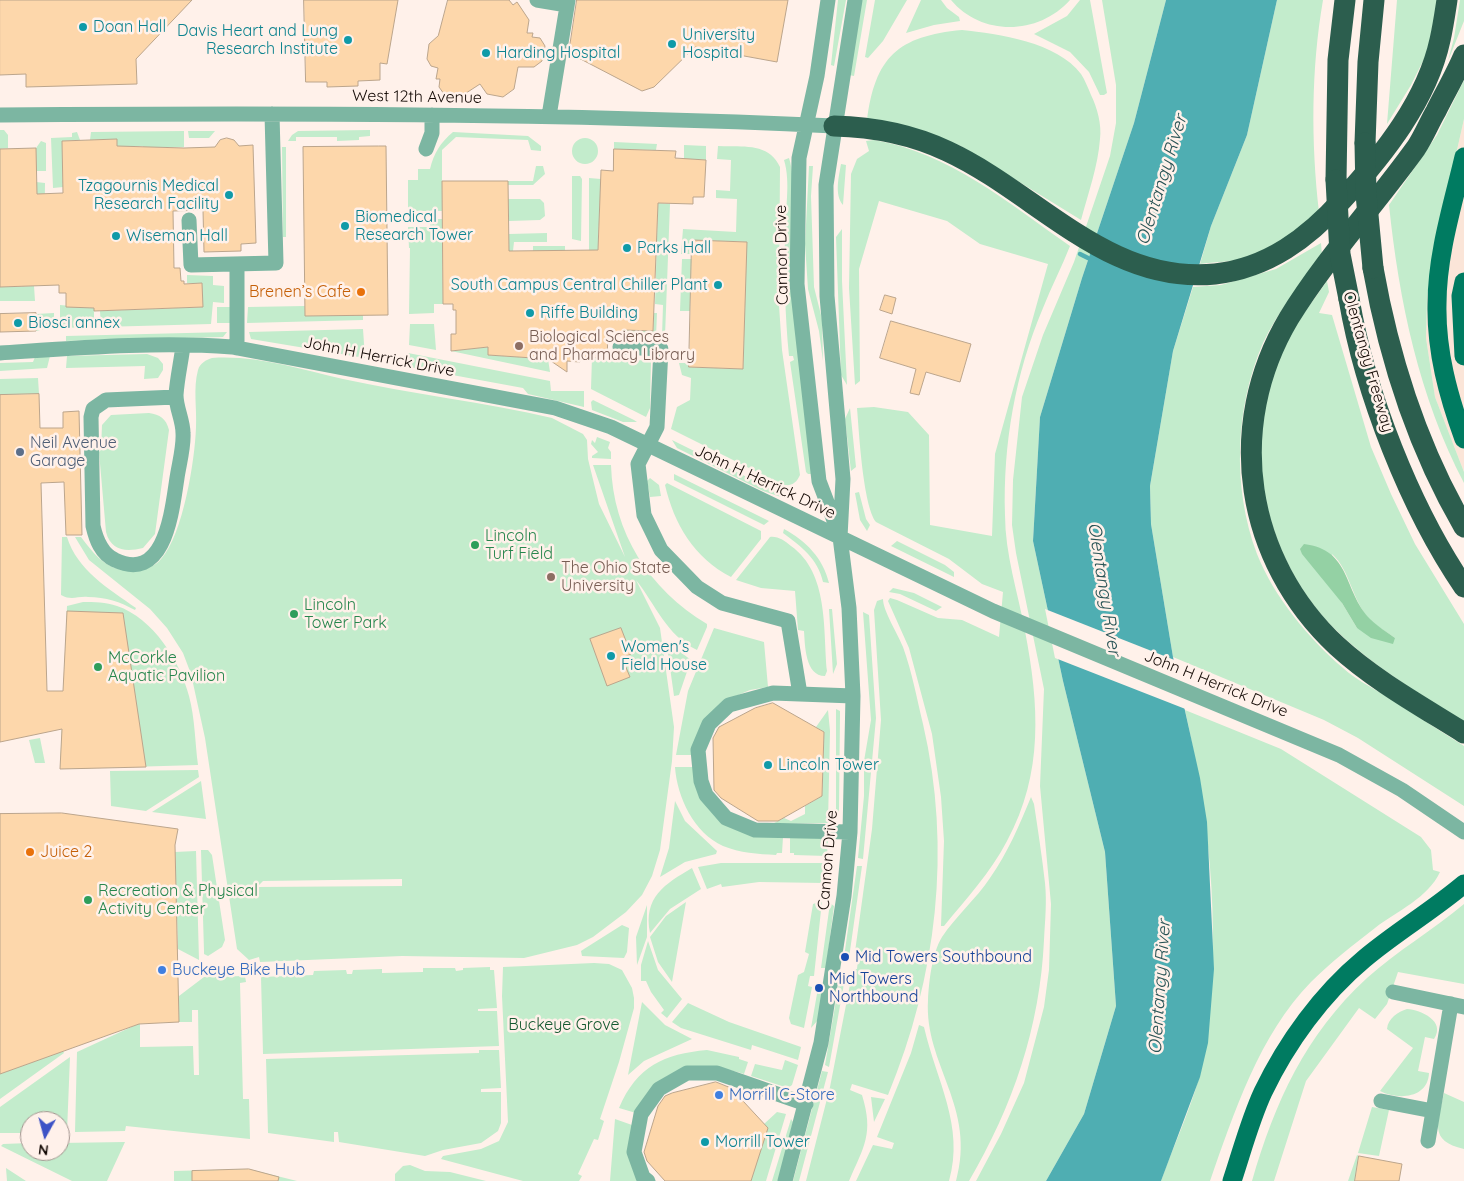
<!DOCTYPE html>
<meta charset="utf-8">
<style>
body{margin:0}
#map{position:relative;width:1464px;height:1181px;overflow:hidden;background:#fff1ea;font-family:Quicksand,sans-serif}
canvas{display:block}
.north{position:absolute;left:20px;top:1111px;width:50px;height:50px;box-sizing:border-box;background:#fff1ea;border:1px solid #a1948e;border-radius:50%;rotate:187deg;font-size:14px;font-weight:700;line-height:20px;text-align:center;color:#130904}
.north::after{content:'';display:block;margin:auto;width:18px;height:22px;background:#3d53c6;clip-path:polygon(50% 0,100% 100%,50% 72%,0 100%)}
</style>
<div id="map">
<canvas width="1464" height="1181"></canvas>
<div class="north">N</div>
</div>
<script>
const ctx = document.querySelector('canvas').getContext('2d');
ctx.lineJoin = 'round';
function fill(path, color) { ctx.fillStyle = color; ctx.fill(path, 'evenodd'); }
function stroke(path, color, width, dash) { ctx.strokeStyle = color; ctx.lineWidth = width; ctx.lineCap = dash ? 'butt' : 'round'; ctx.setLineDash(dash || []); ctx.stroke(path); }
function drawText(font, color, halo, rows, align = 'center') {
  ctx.font = font + ' Quicksand,sans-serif'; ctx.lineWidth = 5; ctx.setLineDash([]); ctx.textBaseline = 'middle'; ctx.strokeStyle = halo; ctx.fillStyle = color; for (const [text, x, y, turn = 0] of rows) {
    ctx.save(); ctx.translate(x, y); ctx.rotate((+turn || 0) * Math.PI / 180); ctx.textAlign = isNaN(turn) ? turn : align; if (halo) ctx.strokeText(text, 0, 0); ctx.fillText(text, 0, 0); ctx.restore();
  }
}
fill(new Path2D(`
 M1464,119v353l-29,-75 -9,-59 1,-39 4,-34z`), '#fbe5d8');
fill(new Path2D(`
 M838,0h8l-12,66 -3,-1z
 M861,0h6l-13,76 -5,-1z
 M875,0h32l-24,41 -15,17 -3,-1z
 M921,0h20l6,8 12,9 1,4 -26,4 -28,8z
 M951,0h119c-31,35 -88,37 -119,0z
 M1080,0h10l17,93 -3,2h-4l-11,-23 -19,-20 -36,-18 33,-18z
 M1102,0h64l-32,123 -52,155 -42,139 -7,124 30,140 42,171 11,154 -32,108 -38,67h-70l25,-47 23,-51 20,-76 5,-37 2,-66 -11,-118 4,-97 -28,-136 -4,-28 1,-45 9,-83 21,-62 31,-73 36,-106 6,-33v-38z
 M1277,0h46c-12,70 -12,142 -4,212 -23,19 -47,39 -76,47 -14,3 -29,3 -43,5l11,-38 36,-91z
 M1397,0h41l-11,53 -16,32 -24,39z
 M1460,0h4v21l-16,40 6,-23z
 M962,30c37,4 95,12 119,44 4,6 7,14 10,21 6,12 11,30 9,44 -2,27 -12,55 -19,81l-120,-74 -94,-25c8,-64 31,-85 95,-91z
 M1464,80v39l-33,146 -4,34 -1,39 9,59 29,75v11c-45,-86 -65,-182 -75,-278l48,-70z
 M0,130h4l4,5v13l-8,1z
 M370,130v6l-11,1v3l-22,1v-4h-41v4h-8l4,-6 6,-4z
 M184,131v16l-41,1v-2h-8v2l-18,1v-10l-27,1 1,-8z
 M188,131h27l-6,7h-20z
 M77,132l3,8 -18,1 1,46 -10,1 -2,-50 21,-1v-4z
 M453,132l75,4 13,10v5l-10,-1 -3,-10 -72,-3 -14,13v61h-34v-31h10v-11h12c4,-16 10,-26 23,-37z
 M572 151a13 13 0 1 1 26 0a13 13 0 1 1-26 0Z
 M874,140c74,12 136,64 196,106 -8,21 -19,41 -27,62 -28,66 -40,136 -38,207 0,39 13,78 20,116 14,73 19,142 -18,210 -16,31 -41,58 -63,85h-3l3,-85 -3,-44 -9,-63 -23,-86 -21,-47 2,-3 7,2 41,18 24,2 37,17 4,-45 -21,-8 -33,-25 -73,-37c-13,-17 -17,-90 -19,-114l17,-1 34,5 21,23 1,90 62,11 3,-82 53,-190 -68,-20 -33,-23 -68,-20 -20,68 1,112 -5,4 -6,-97 2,-114 6,-15 12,-8 -3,-10z
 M41,141l5,2v28h-10v-23z
 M614,142l43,2 -1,6 -42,-1z
 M684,145l22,1v14l-22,-1z
 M718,146c23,1 51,-4 62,21l-1,138 3,45 18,125c-4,9 -10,12 -19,9l-110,-55 6,-22 13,-7 1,-22 -9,-3 -3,-12h10v4l54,2 3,-127 -53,-2 -1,14h-11l2,-25 53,3 1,-33 -21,-1v-8l14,1 1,-31 -14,-1z
 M282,147h4v90h-3z
 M789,158c8,23 1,76 2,103 4,71 12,142 22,213h-5l-2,-2 -16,-110 4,-2 -1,-4h-4c-4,-41 -5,-82 -4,-123 0,-23 6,-50 -1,-73z
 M841,164l5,1 -3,40c-9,-10 -4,-29 -2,-41z
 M536,166h7l2,8 -12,11h-25v-4h25z
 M809,166h4l-2,30 3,91 8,32 1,42 -4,-30 -11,-42 -3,-45z
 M572,176h8l2,3 -1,62 -9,-2z
 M589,178l12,1 -5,113h-7z
 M36,182l9,1 -1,84h-5z
 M508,199h32l4,4 1,13 -5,4 -31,1z
 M658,203l12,1 -5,132h-3l1,-31 -8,-1z
 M431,219h11l1,85h-9v9l-25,1 1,-66h-1l-1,-21h22z
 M842,229v52l5,104 -6,-10 -5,-138z
 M547,233v9h-33l-1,9h-4v-17z
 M1321,243l1,12c-21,29 -44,56 -59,88 -28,65 -31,144 -6,211 17,43 52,85 86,114 12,11 28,19 41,27 27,17 53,34 80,51v60l-106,-68 -34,-18 -151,-63 -22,-133 -1,-38 23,-135 20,-64 28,-2 55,-16z
 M533,246h32v5h-32z
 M682,259h10l-2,52h-10z
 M187,275l26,1v9l11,1v17l-11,-1 -2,22 -110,3 -1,-16 102,-4v-24h-15z
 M1327,281l2,11 -10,21 13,2 39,132 20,47 24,50 49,80v98c-43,-28 -89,-54 -126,-90 -72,-69 -100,-185 -58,-278 12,-26 30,-49 47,-73zM1332,554c18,16 20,46 37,65 7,7 18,13 26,19l-38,-10 -15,-25z
 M34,286l1,15h-35v-14z
 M60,305l34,3v19l-34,1z
 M305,306v10l58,-1v5l-116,3 1,-16z
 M217,307h13v16h-13z
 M54,313v14l-18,4v-17z
 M654,313h3l-1,24 -34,-2 1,-5 30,1z
 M410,324h24l2,26 -27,-5z
 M363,329l2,29 -114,-19 -2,-7z
 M227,332l-4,5 -157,4v-5z
 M488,347v8l60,4 2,13 -99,-21z
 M408,353l142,28 1,10h33v16l-56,-13 -5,-6 -114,-21z
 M147,354l11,4 5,6v6l-5,8 -14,1 1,-13 -79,2 1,-12z
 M50,356l-3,12 -47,3v-8l33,-1 2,-5z
 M592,357l59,4 -1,47 -4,9 -55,-28z
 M212,358c45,-3 87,11 131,21 69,15 140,23 209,39l31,16 4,6 1,19 11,45 26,53 -32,-92h18c2,68 38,124 96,159v3l-10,23c-31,-15 -41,-45 -61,-70l24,48 14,99 -2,34 -12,89 -8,26 -10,19 -16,17 -33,25 -16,8 -53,13 -122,-2 -142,6 -1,-5 -10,3 -12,-11 -32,-211 -14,-64 -8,-21 -16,-25 -17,-19 -61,-49 -14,-23h6c15,20 29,37 56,32 9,-1 18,-2 24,-10 22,-24 34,-99 35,-132 1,-18 -3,-39 2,-57 2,-7 8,-10 14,-12zM402,879v7l-145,1 6,-6z
 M38,378l1,16 -39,1v-16z
 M593,400l41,20 3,2h-14l-31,-12 -1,-8z
 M850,408l6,59 -5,4 -6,-52z
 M149,413c11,2 17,5 20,17l-14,104 -12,14c-17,4 -32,3 -37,-16l-7,-80 2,-2 1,-25 9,-10z
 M597,437l13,5 -2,6 3,4v7l-19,-1v-2l6,-4 -7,-8 1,-4 3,3z
 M672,440l109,54v3l-18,-6 -86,-43z
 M674,474l95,47 -5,4 -90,-45z
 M650,478l9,7 2,11 -11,1 -3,-16z
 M667,483l94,48v8l-30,38c-37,-19 -57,-53 -66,-92z
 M859,492l7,27 4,6 -3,6 -7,-11 -5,-27z
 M784,529c22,12 39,29 45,54l-6,-1c-5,-23 -22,-36 -40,-49z
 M62,537h5c10,33 42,52 69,71l-1,2c-15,-8 -29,-13 -47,-13 -11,-1 -16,4 -27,-2z
 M770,537c8,-1 15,4 21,9 38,27 32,83 36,125l-2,5c-20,0 -20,-31 -21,-45l-6,-1 -3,-39 -34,-3 -25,-8z
 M897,541l48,24 9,7v5l-63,-31z
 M893,588l21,5 28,14 -6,4 -36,-17 -11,-2z
 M883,599c0,12 15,35 20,48 9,25 14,52 20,77 29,125 14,253 -35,371l-36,-11 -2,6 12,5c12,39 2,51 -13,86h-43l24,-94 23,-118h4l1,-10h-4l18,-130 9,-109 -7,-110 3,-9z
 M83,602c11,0 23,0 34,4 36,12 63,55 72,90 6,22 6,47 9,69l-138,4 7,-163z
 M829,609h3l5,55 -4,10z
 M863,612l6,3 7,103 -13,141 -5,-1 6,-62v-35l7,-41z
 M714,628l50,14 4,45 -18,3 -26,11 -30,54h-18l12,-64z
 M671,645l20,15 -12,35 -5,1 -7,-50z
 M836,709l4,2v3l-1,96 -3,9z
 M828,710l2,21 -2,92 -56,1 12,-6 7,3 14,-7v-8l17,-10 2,-64 -8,-5z
 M1185,710l96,39 140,88 10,13 2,20 7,2c-12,26 -43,39 -65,56 -22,17 -45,35 -64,54 -52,53 -77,131 -101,199h-49c12,-34 28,-68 38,-103 5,-15 5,-33 7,-49 16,-107 2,-215 -21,-319z
 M40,738l5,25h-10l-6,-23z
 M675,767h19l15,41 74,29 -1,16h-5l-1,2c-18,-1 -36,-2 -53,-9 -29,-13 -46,-49 -48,-79z
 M198,770l1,7 -53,34 -35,-5 -1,-35z
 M201,781l5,38 -54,-7z
 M1031,797l3,7c4,26 8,53 11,79 2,19 0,38 -1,57 -4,87 -31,166 -75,241h-13c21,-74 -32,-116 -28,-181 1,-19 4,-47 14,-63 14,-21 34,-38 48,-59 18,-26 29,-52 41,-81z
 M675,801l10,20 32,30 -1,3 -31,8 -25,15 9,-29z
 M790,837l38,1 -1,18 -33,-1v-2h-4z
 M201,850h7l4,5 13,85 -3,7 -14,9 -4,-2v-3z
 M196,851l3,109 -21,-11 -3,-97z
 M721,863h105l-2,20 -65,-1 -37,5 -1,-3 -14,5 -9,-22z
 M857,866h5l-13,92 -5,-1z
 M692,868l9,21 -31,20 -20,24c-7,-36 15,-49 42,-65z
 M822,901l-8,75h-4l-2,10 4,1 -8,41 -13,-4 -2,-6 9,-43 6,-3 5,-18 -4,-2 8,-48z
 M686,902l-14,80 -14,-20 -8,-25 16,-21z
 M830,903l4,3 -8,62h-5z
 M1464,904v80l-66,-12 -11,32 -12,15 -16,-11 -53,73 -32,100h-22c23,-79 53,-146 115,-203 30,-27 66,-48 97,-74z
 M647,905v32l-10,28 -1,-28z
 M622,925l7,3 -2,24 -3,6 -42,-2 -1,-5 3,-2z
 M648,941l10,29 24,29 -15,19 -6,-5 3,-3 -13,-18 -5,-11h-5v-16z
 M594,963l15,1 13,6 10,18 2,10v10l-15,54 -19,57 4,2 -6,19 -4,-1 -16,35 4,2 -3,5h-56l-82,-22 2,-3 38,-7 18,-8 9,-19 -6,-126 1,-29z
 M490,967v3h4l3,38 -19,1v2h19l2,35 -236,8 -2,-77 52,-2 1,-4 32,-1 1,4h5l1,-4 29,-1v4l41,-1v-4h32l1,3 7,-1v-2z
 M245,976l1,6 -6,1 3,116h6l1,40 -124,-13 -1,5 -50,1 2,-80 63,-29v24l53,-1 1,29h5l-1,-65h-6v12h-13v-26l25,-19z
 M840,977l5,1 -16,89 -4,-2z
 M818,988l5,1 -5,31 -7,8z
 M642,1002l23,23 27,14 -48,22 -16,14z
 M688,1003l41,19 72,25 -3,13 -46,-15 -1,5 -70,-22 -9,-6z
 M1407,1009c14,1 39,12 27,30l-9,-2 -7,34 11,2c-1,26 -32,27 -49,18l33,-43 -26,-19c1,-11 11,-17 20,-20z
 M919,1025l5,2c12,53 41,99 25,154h-93l17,-36 19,4 2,-6 -17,-6 34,-84z
 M479,1050h20l2,38 -20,1v3h20v31l-3,8 -17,12 -38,7 -18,6 -86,-14 -1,-10h-4v10l-66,-9 -2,-74 213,-6z
 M707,1050l32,7v2l9,3 -4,12c-29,-9 -64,-13 -88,11 -8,8 -14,19 -20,28l-17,-5c18,-42 45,-54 88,-58z
 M63,1051l1,2 -64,46v-25z
 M70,1057l-3,75h-7v-11h-30v12h-30v-26z
 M785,1060l13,5 -6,20 -4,3 -37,-12 4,-12 27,6z
 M822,1071l6,1 -29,109h-6z
 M1444,1093l20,9v47c-36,-8 -26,-27 -20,-56z
 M871,1097l14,2 -11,23z
 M1372,1107l17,3 -10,46 -21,-3z
 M777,1112l9,2 -20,67h-15l13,-57z
 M615,1119l17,6 10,56h-32z
 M791,1119l2,3 -15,59h-6z
 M125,1142l-18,39h-35l-71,-35 2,-2 27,-1v8h30v-8z
 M1357,1155l2,1 -4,25h-7z
 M410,1165l15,6 25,1 36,9h-91v-7l8,-8z
 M6,1168l20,13h-19z
 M249,1169l48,12h-123v-10z`), '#c3eccc');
fill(new Path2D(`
 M1304,544c48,6 39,47 66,75 7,7 17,13 25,19l-2,6 -22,-6 -14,-10 -15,-25 -40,-49 -2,-5z`), '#94d1a4');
fill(new Path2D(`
 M1166,0h111l-30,135 -36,91 -38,125 -23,135 1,38 22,133 27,121 7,44 7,147 -6,74 -8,34 -39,104h-115l38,-67 32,-108 -11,-154 -42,-171 -30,-140 7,-124 42,-139 52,-155z`), '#4faeb2');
fill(new Path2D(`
 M1045,609l132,52 11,49 -133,-52z`), '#fff1ea');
stroke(new Path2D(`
 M1080,254l8,4`), '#4faeb2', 4.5);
const building = new Path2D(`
 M0,0h192l-56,59 1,25 -111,3v-13l-26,1z
 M304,0h94l-11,64 -7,-1v17l-22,1v5l-31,1v-5h-21z
 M448,0h61l4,5 4,-3 12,18 -2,13h6l-1,4 8,1 5,8 -3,15 -8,6h-16l-4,22 -11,8 -16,-3 -7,-10 -20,13 -16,-3 -5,-7 1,-8h-4l2,-11 -7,-2 -4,-7 2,-15 9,-8z
 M577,0h211l-11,62 -82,-15 -41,40 -12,4 -73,-38z
 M227,138l7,2 5,6 14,-1 3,98 -15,1v7l-37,1 -1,-42 -30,1 1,57h6l1,13h3v3l18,-1 1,24 -109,4v-3l-28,-1v-14h-7v-8l-59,2v-138l36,-1 1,46 26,-1 -1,-52 55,-2v7l67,2 31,-1 5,-7z
 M379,146h7l2,169 -83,1 -2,-169z
 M614,149l62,2 -1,7 31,2 -2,37h-11v7l-35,-1 -5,128 -30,-1 -1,5h-14l-1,23 -27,-1v5l-13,-1v11l-19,-13 -60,-4v-8l-37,4v-17h5v-24h-3v-6h-10l-1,-123h66l1,70 89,-1 3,-80 12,1z
 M692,240l55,2 -4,127 -54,-2z
 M885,295l11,3 -4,16 -12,-4z
 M36,313v18l-36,1v-18z
 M891,321l80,23 -11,38 -34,-10 -7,23 -9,-2 6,-24 -36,-11z
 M39,394l1,34h23v-16l16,-1 3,124h-16l-2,-53 -23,1 6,208h16l4,-80 56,2 23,154 -86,2 2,-40 -62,13v-347z
 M621,628l10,26 -9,4 8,19 -23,9 -17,-47z
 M773,703l51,29 -2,64 -44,25h-20l-37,-23 -7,-8 -1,-52 6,-11 36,-19z
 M62,813l116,16 -3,16 4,177 -40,2 -139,50v-260z
 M716,1082l15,6 37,40 -17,53h-86l-18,-20 -3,-9 14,-46 7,-10 7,-3z
 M1359,1156l43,8 -3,17h-44z
 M249,1169l30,8 -1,4h-86v-10z`);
fill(building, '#fdd7ab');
stroke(building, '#bca58c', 1);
stroke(new Path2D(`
 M537,0l30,5
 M828,0l-11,76 -18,82 -2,126 22,197 19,50
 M0,115c278,-2 556,-2 834,11
 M549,116l19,-116
 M426,149l6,-16v-18
 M189,220l2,45 85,-2 -4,-149
 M620,347l41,2 -4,78 -19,37 6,51 17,35 36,37 25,16 66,18 12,73
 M237,348v-84
 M0,353c75,-5 158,-12 232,-6l323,61 56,19 382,184 346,144 63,35 62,42
 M176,397l-70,3 -13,9 -2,8 2,109c3,13 8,28 22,34 51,24 57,-51 62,-82 2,-14 7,-31 6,-45 0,-13 -7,-25 -7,-38 1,-16 5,-33 7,-49
 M850,832l-95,-2 -29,-12 -20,-23 -5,-14 -3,-31 11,-26 20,-19 44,-12 80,3
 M1393,992l71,15
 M1381,1101l52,10
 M1428,1141l23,-137
 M648,1181l-5,-4 -9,-25 7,-38 18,-25 28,-16h30l89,31
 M785,1181l36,-138 23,-147 6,-64 3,-136 -4,-88 -9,-71 3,-58 -16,-183 -1,-111 29,-185`), '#7cb6a2', 15);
stroke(new Path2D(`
 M1464,157c-11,47 -27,97 -27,147 -1,47 11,91 27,135
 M1464,282l-3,14 3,60
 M1232,1181c10,-30 18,-61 31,-89 24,-50 59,-98 101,-133 32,-27 68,-48 100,-75`), '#007b61', 19);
stroke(new Path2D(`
 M1464,55c-8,19 -19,38 -28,56 -7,12 -12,25 -20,37 -41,57 -90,110 -127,170 -65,109 -44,242 48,328 37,34 84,60 127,87
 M834,126c40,1 77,8 113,25 89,41 161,134 268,123 53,-6 93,-36 128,-75 41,-45 84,-99 97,-159 3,-13 5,-27 7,-40
 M1365,143l3,-81 6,-62
 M1336,180l2,-120 7,-60
 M1373,268c16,90 45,180 91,259
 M1349,299c16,94 61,209 115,288`), '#2c5e4e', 21);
stroke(new Path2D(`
 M1365,143l1,51 7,74
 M1336,180l4,74 9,45`), '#2c5e4e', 21);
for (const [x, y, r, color] of [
 [83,27,5,"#0f9aa8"],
 [348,40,5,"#0f9aa8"],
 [672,44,5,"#0f9aa8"],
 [486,53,5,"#0f9aa8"],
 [229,195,5,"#0f9aa8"],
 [345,226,5,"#0f9aa8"],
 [116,236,5,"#0f9aa8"],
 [627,248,5,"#0f9aa8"],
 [718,285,5,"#0f9aa8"],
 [361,292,5,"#e8710a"],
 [530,313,5,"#0f9aa8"],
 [18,323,5,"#0f9aa8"],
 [519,346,5,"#8d6e63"],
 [20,452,5,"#5c6f8a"],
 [475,545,5,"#2e9e5b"],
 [551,577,5,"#8d6e63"],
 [294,614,5,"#2e9e5b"],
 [611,656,5,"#0f9aa8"],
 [98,667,5,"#2e9e5b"],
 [768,765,5,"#0f9aa8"],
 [30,852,5,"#e8710a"],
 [88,900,5,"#2e9e5b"],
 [845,957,5,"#1a4fb4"],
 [162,970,5,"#3f7fe0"],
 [819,988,5,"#1a4fb4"],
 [719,1095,5,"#3f7fe0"],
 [705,1142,5,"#0f9aa8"]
]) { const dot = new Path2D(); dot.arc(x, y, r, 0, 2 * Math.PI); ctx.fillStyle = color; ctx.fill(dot); stroke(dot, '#fff1ea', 2); }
drawText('16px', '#0d838f', '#fff1ea', [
 ["Doan Hall",93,27],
 ["Davis Heart and Lung",338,31,"right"],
 ["Research Institute",338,49,"right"],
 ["University",682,35],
 ["Hospital",682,53],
 ["Harding Hospital",496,53],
 ["Tzagournis Medical",219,186,"right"],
 ["Research Facility",219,204,"right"],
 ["Biomedical",355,217],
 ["Research Tower",355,235],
 ["Wiseman Hall",126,236],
 ["Parks Hall",637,248],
 ["South Campus Central Chiller Plant",708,285,"right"],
 ["Riffe Building",540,313],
 ["Biosci annex",28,323],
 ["Women's",621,647],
 ["Field House",621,665],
 ["Lincoln Tower",778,765],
 ["Morrill Tower",715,1142]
], 'left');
drawText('16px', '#130904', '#fff1ea', [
 ["West 12th Avenue",417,97,1],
 ["Cannon Drive",782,255,-91],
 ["John H Herrick Drive",379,357,11],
 ["Olentangy Freeway",1368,362,74],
 ["John H Herrick Drive",765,482,25],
 ["John H Herrick Drive",1216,684,22],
 ["Cannon Drive",828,860,-85]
]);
drawText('16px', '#c56008', '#fff1ea', [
 ["Brenen’s Cafe",351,292],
 ["Juice 2",40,852,"left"]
], 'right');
drawText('16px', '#785e54', '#fff1ea', [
 ["Biological Sciences",529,337],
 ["and Pharmacy Library",529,355],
 ["The Ohio State",561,568],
 ["University",561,586]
], 'left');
drawText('16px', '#4e5e75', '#fff1ea', [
 ["Neil Avenue",30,443],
 ["Garage",30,461]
], 'left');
drawText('16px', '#27864d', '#fff1ea', [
 ["Lincoln",485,536],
 ["Turf Field",485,554],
 ["Lincoln",304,605],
 ["Tower Park",304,623],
 ["McCorkle",108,658],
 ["Aquatic Pavilion",108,676],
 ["Recreation & Physical",98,891],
 ["Activity Center",98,909]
], 'left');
drawText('16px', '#164399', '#fff1ea', [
 ["Mid Towers Southbound",855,957],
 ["Mid Towers",829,979],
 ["Northbound",829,997]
], 'left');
drawText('16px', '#366cbe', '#fff1ea', [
 ["Buckeye Bike Hub",172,970],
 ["Morrill C-Store",729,1095]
], 'left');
drawText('16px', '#155930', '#fff1ea', [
 ["Buckeye Grove",564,1025]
]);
drawText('italic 18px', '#285355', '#fff1ea', [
 ["Olentangy River",1162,180,-73],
 ["Olentangy River",1104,589,81],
 ["Olentangy River",1160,987,-86]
]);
</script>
